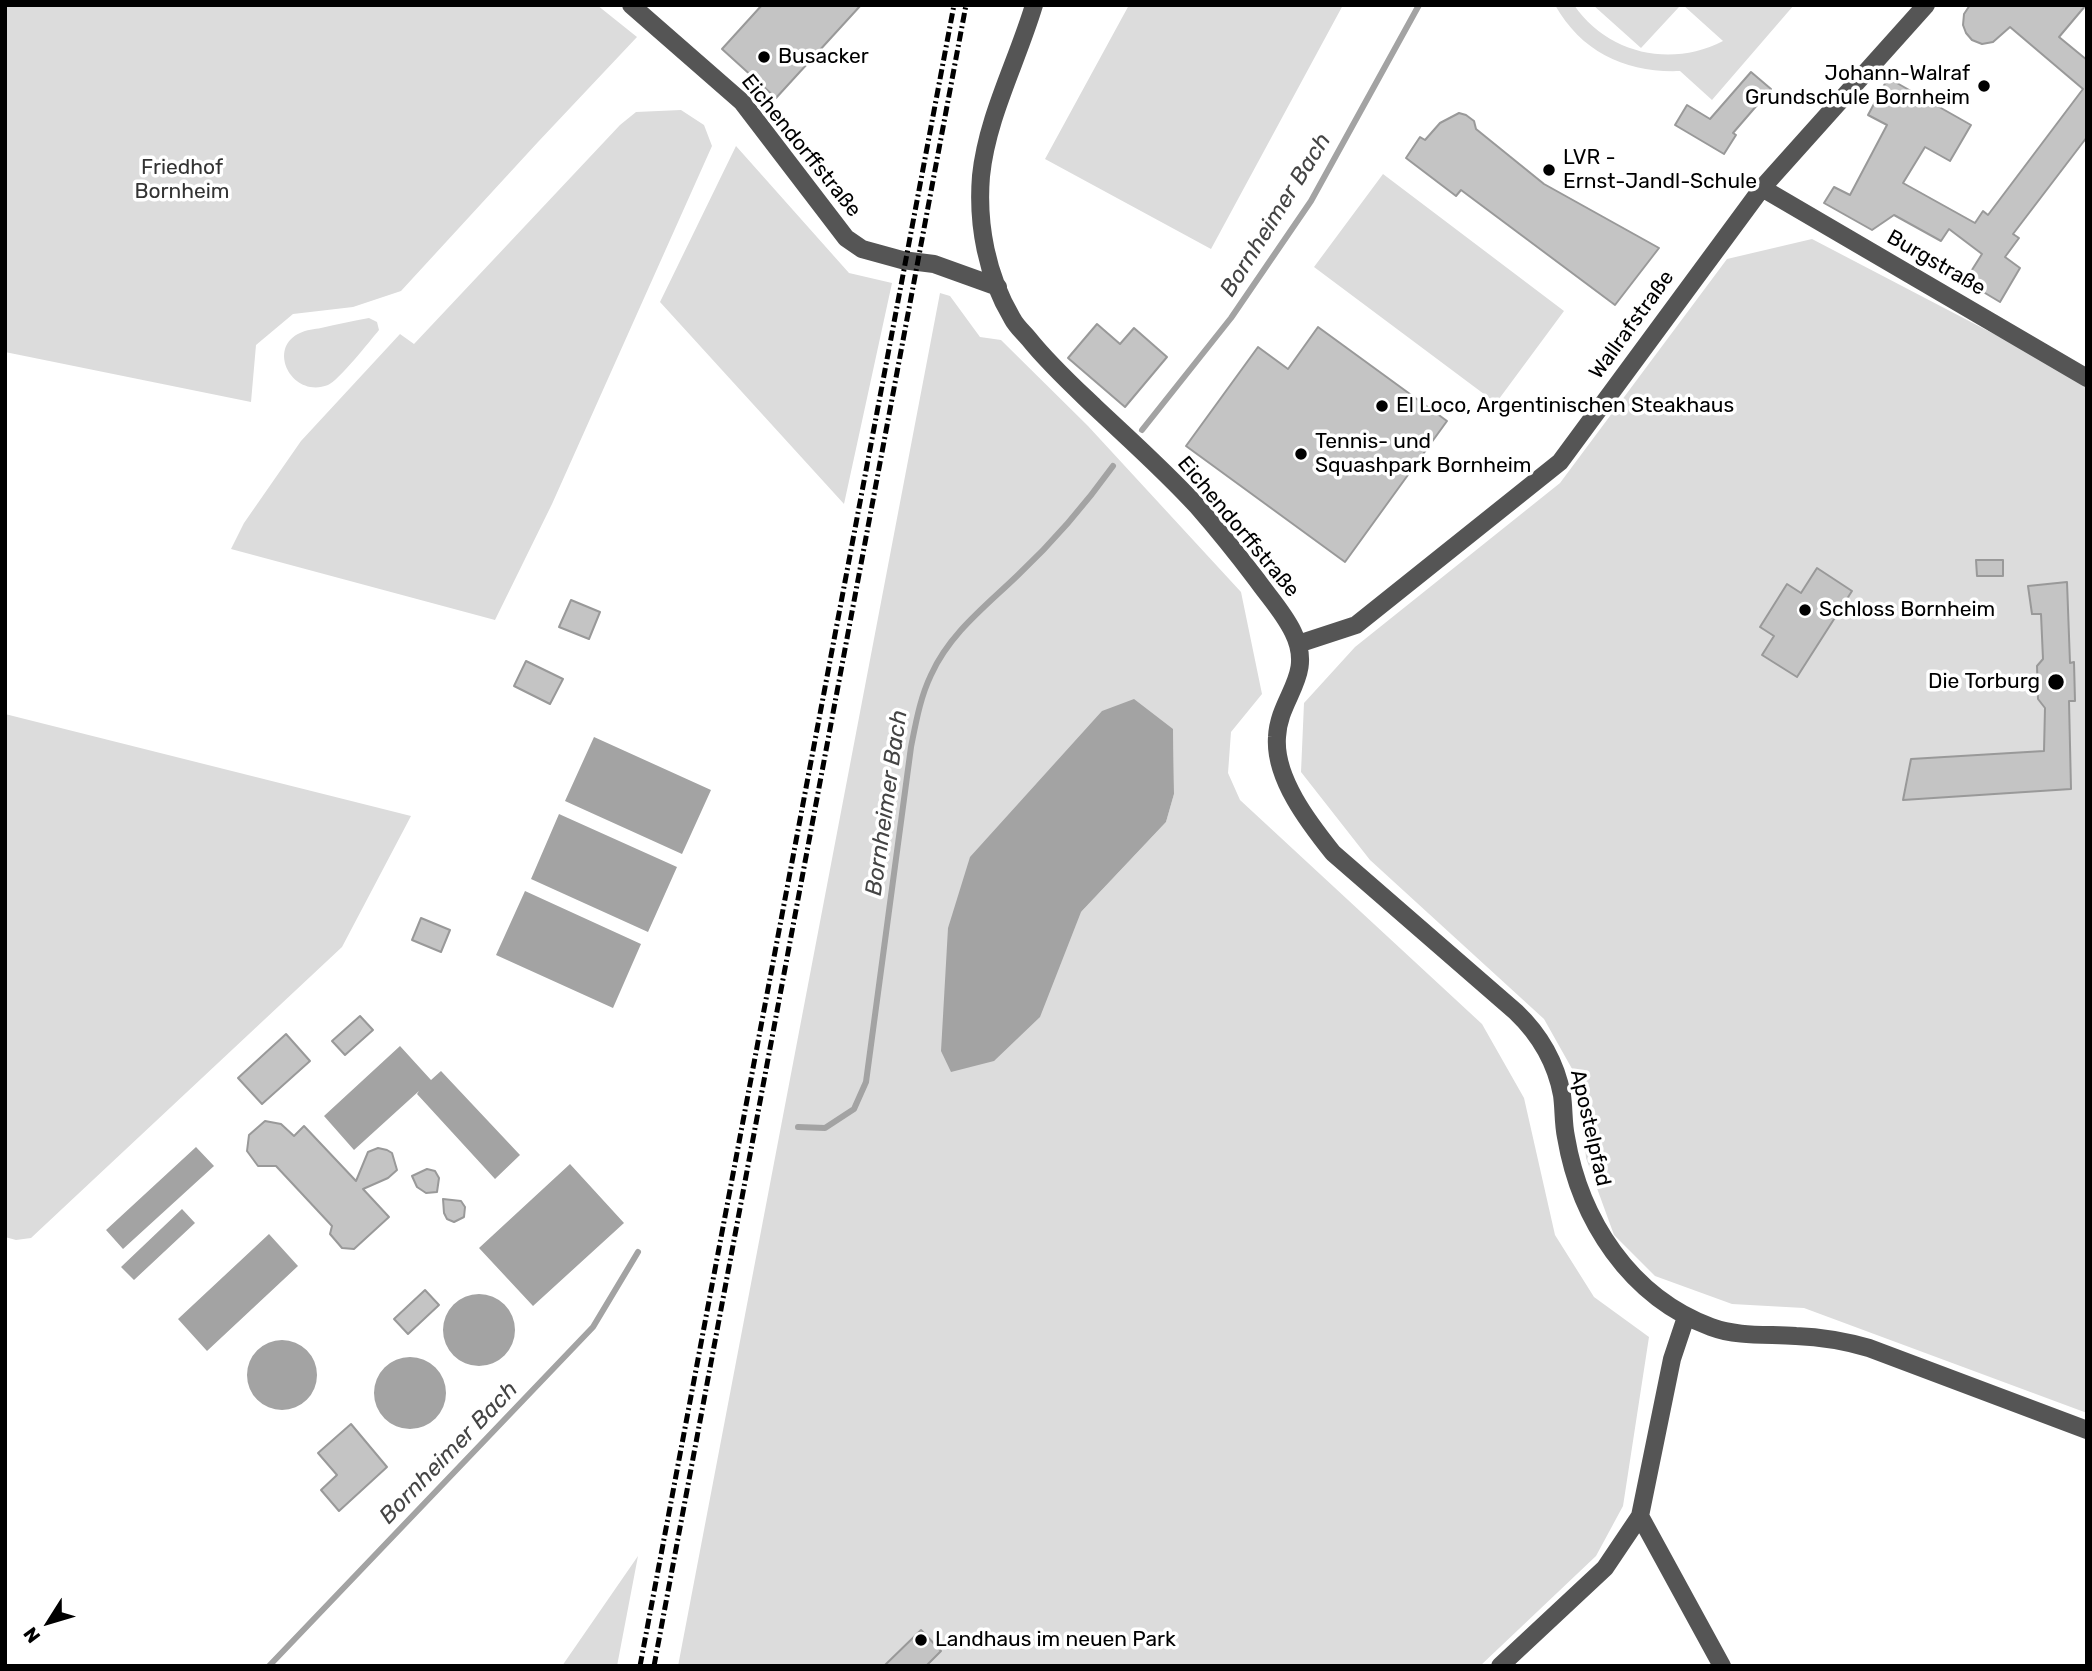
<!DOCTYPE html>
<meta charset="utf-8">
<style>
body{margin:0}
#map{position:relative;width:2092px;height:1671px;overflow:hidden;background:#fff;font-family:Rubik,sans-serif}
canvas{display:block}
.frame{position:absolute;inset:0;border:7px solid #000;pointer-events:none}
.north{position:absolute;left:14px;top:1587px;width:70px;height:70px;-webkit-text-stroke:5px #fff;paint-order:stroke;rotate:233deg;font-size:19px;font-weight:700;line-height:28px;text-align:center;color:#000}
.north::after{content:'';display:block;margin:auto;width:24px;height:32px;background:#000;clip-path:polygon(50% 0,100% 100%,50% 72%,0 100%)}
</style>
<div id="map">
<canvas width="2092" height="1671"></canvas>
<div class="frame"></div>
<div class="north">N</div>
</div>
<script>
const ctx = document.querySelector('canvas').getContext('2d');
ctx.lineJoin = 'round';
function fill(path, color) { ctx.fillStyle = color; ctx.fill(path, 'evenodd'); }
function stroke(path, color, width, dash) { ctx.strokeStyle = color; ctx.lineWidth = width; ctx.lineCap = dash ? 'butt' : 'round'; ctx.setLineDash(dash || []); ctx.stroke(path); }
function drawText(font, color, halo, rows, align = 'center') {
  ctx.font = font + ' Rubik,sans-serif'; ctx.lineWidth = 7; ctx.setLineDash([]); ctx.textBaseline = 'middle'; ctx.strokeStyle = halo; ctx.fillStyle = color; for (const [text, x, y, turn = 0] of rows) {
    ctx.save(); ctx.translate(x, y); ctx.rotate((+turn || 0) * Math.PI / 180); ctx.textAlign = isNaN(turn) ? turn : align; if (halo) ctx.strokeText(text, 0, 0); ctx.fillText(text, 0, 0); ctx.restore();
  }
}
fill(new Path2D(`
 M5,5h592l40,32 -99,105 -137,149 -48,16 -60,7 -37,31 -5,57 -246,-50z
 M1129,5h214l-132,244 -166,-90z
 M1555,5h19c34,49 97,63 149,36l-40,-36h111l-82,95 -32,-29c-53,2 -98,-18 -125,-66z
 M1593,5h85l1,2 -38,41z
 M681,110l23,15 8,21 -160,358 -57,116 -264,-71 13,-26 57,-82 99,-107 14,10 206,-219 16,-13z
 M736,146l113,127 43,10 -48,221 -184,-202z
 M1383,174l181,137 -68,92 -182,-136z
 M1812,239l226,118 49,29v1027l-283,-105 -72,-4 -77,-28 -41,-41 -28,-77 -6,-75 -36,-64 -174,-159 -69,-88 3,-69 51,-56 205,-164 167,-224z
 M940,293l10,3 30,41 21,3 87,86 153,166 21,102 -31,38 -3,41 12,27 242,224 42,74 31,137 39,62 55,40 -26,169 -27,50 -116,110h-802zM1173,729l1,65 -8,28 -85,90z
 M369,318l8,4 2,8c-9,11 -41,51 -51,55 -36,14 -62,-37 -28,-52 6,-3 15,-4 21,-5 16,-4 32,-7 48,-10z
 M5,714l406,102 -69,131 -311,291 -15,2 -11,-3z
 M638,1556l-21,110h-55z`), '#dcdcdc');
fill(new Path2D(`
 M1134,699l39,30 1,65 -8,28 -85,90 -41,105 -46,44 -43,11 -10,-21 7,-123 22,-71 132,-146z
 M594,737l117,53 -29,64 -117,-53z
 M559,814l118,53 -29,65 -117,-53z
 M525,891l116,53 -28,64 -117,-53z
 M400,1046l31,34 10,-9 79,84 -25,24 -78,-85 2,-3 -65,59 -30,-34z
 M196,1147l18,19 -91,83 -17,-19z
 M570,1164l54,59 -91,83 -54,-58z
 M182,1209l13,14 -61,57 -13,-13z
 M269,1234l29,32 -91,85 -29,-32z
 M443 1330a36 36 0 1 1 72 0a36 36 0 1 1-72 0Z
 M247 1375a35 35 0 1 1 70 0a35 35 0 1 1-70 0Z
 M374 1393a36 36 0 1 1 72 0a36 36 0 1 1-72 0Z`), '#a3a3a3');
stroke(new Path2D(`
 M1142,430l89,-112 80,-117 108,-196
 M798,1127l27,1 29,-19 12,-27 45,-335c5,-25 9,-49 20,-72 19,-42 55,-69 87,-100 35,-33 67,-70 95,-109
 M269,1666l324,-339 45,-75`), '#a3a3a3', 6);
const building = new Path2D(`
 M762,5h99l-85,93 -54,-49z
 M1970,5h116l-27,32 28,23v77l-74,97 6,4 -14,19 15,11 -20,34 -35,-21 17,-27 -33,-25 -8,12 -47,-26 -22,15 -48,-27 10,-16 16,8 37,-70 -19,-10 20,-37 83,47 -21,36 -25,-14 -22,36 72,40 8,-12 5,4 95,-126 -73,-62 -17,15 -11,2 -10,-4 -6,-7 -3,-8 1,-11z
 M1751,72l20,17 -38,44 3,2 -12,19 -49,-29 12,-20 23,14z
 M1459,113l7,2 8,6 2,8 68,55 115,64 -44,57 -154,-115 -5,6 -50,-38 14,-21 5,3 15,-17z
 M1097,324l23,20 14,-16 33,29 -42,50 -57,-49z
 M1318,327l129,94 -102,141 -159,-116 72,-99 30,22z
 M1976,560h27v16h-26z
 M1817,568l35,23 -55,86 -35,-22 12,-19 -14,-9 27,-43 14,9z
 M2067,582l3,81 4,-1 1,39h-6l2,88 -168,11 8,-41 133,-8 1,-43 -7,-9 -1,-33 6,-7 -2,-45h-9l-4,-28z
 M571,600l29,12 -11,27 -30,-12z
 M526,661l37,18 -13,25 -36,-18z
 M421,918l29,12 -9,22 -29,-12z
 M360,1016l13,14 -28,25 -13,-14z
 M286,1034l24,27 -48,43 -24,-26z
 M265,1121l16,3 13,12 10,-10 52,55 12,-29 10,-4 9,2 5,3 5,17 -9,8 -25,11 26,28 -35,32 -12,-1 -12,-14 2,-8 -56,-60h-18l-11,-15 2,-16z
 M427,1169l8,2 4,7 -2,14 -11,1 -9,-6 -5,-11z
 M443,1199l18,2 4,6 -1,10 -10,5 -7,-3 -3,-6z
 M425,1290l14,15 -31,29 -14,-15z
 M351,1424l36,43 -48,44 -18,-21 16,-15 -19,-22z
 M921,1630l20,21 -15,15h-42z`);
fill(building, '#c4c4c4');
stroke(building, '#999', 2);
stroke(new Path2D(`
 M631,5l111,97 104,136 16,11 40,11 32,4 64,23
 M1034,5c-17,57 -47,112 -53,171 -4,49 6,100 31,142 4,8 11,14 17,21 20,25 43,46 66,68 34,32 70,64 102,99 21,24 41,49 60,74 12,17 27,33 36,52 22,44 -14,64 -16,105 -3,41 32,86 56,116l183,159c23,22 40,51 46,83 2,14 1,28 4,42 14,83 64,160 145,190 27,10 57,7 85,9 25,1 49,5 73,12l218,82
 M1762,188l325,190
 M1298,644l58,-19 204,-163 202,-274 164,-183
 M1640,1516l82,150
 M1500,1666l105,-98 35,-52 32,-157 14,-42`), '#555', 18);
stroke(new Path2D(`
 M640,1666l314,-1661
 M654,1666l312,-1661`), '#000', 5, [10, 3.5, 2, 3.5]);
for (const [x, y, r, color] of [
 [764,57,7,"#000"],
 [1984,86,7,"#000"],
 [1549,170,7,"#000"],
 [1382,406,7,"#000"],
 [1301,454,7,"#000"],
 [1805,610,7,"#000"],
 [2056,682,9,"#000"],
 [921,1640,7,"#000"]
]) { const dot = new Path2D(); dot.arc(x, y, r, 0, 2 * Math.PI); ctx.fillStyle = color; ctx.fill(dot); stroke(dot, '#fff', 2.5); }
drawText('21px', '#000', '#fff', [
 ["Busacker",778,57],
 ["Johann-Walraf",1970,74,"right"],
 ["Grundschule Bornheim",1970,98,"right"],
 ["LVR -",1563,158],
 ["Ernst-Jandl-Schule",1563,182],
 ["El Loco, Argentinischen Steakhaus",1396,406],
 ["Tennis- und",1315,442],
 ["Squashpark Bornheim",1315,466],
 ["Schloss Bornheim",1819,610],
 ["Die Torburg",2040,682,"right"],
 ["Landhaus im neuen Park",935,1640]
], 'left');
drawText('21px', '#000', '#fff', [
 ["Eichendorffstraße",801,146,51],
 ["Burgstraße",1936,263,30],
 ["Wallrafstraße",1632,325,-54],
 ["Eichendorffstraße",1238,527,50],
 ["Apostelpfad",1590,1128,77]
]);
drawText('21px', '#333', '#fff', [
 ["Friedhof",182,168],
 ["Bornheim",182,192]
]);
drawText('italic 23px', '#444', '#fff', [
 ["Bornheimer Bach",1276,215,-58],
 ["Bornheimer Bach",887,803,-82],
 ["Bornheimer Bach",449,1453,-46]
]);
</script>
